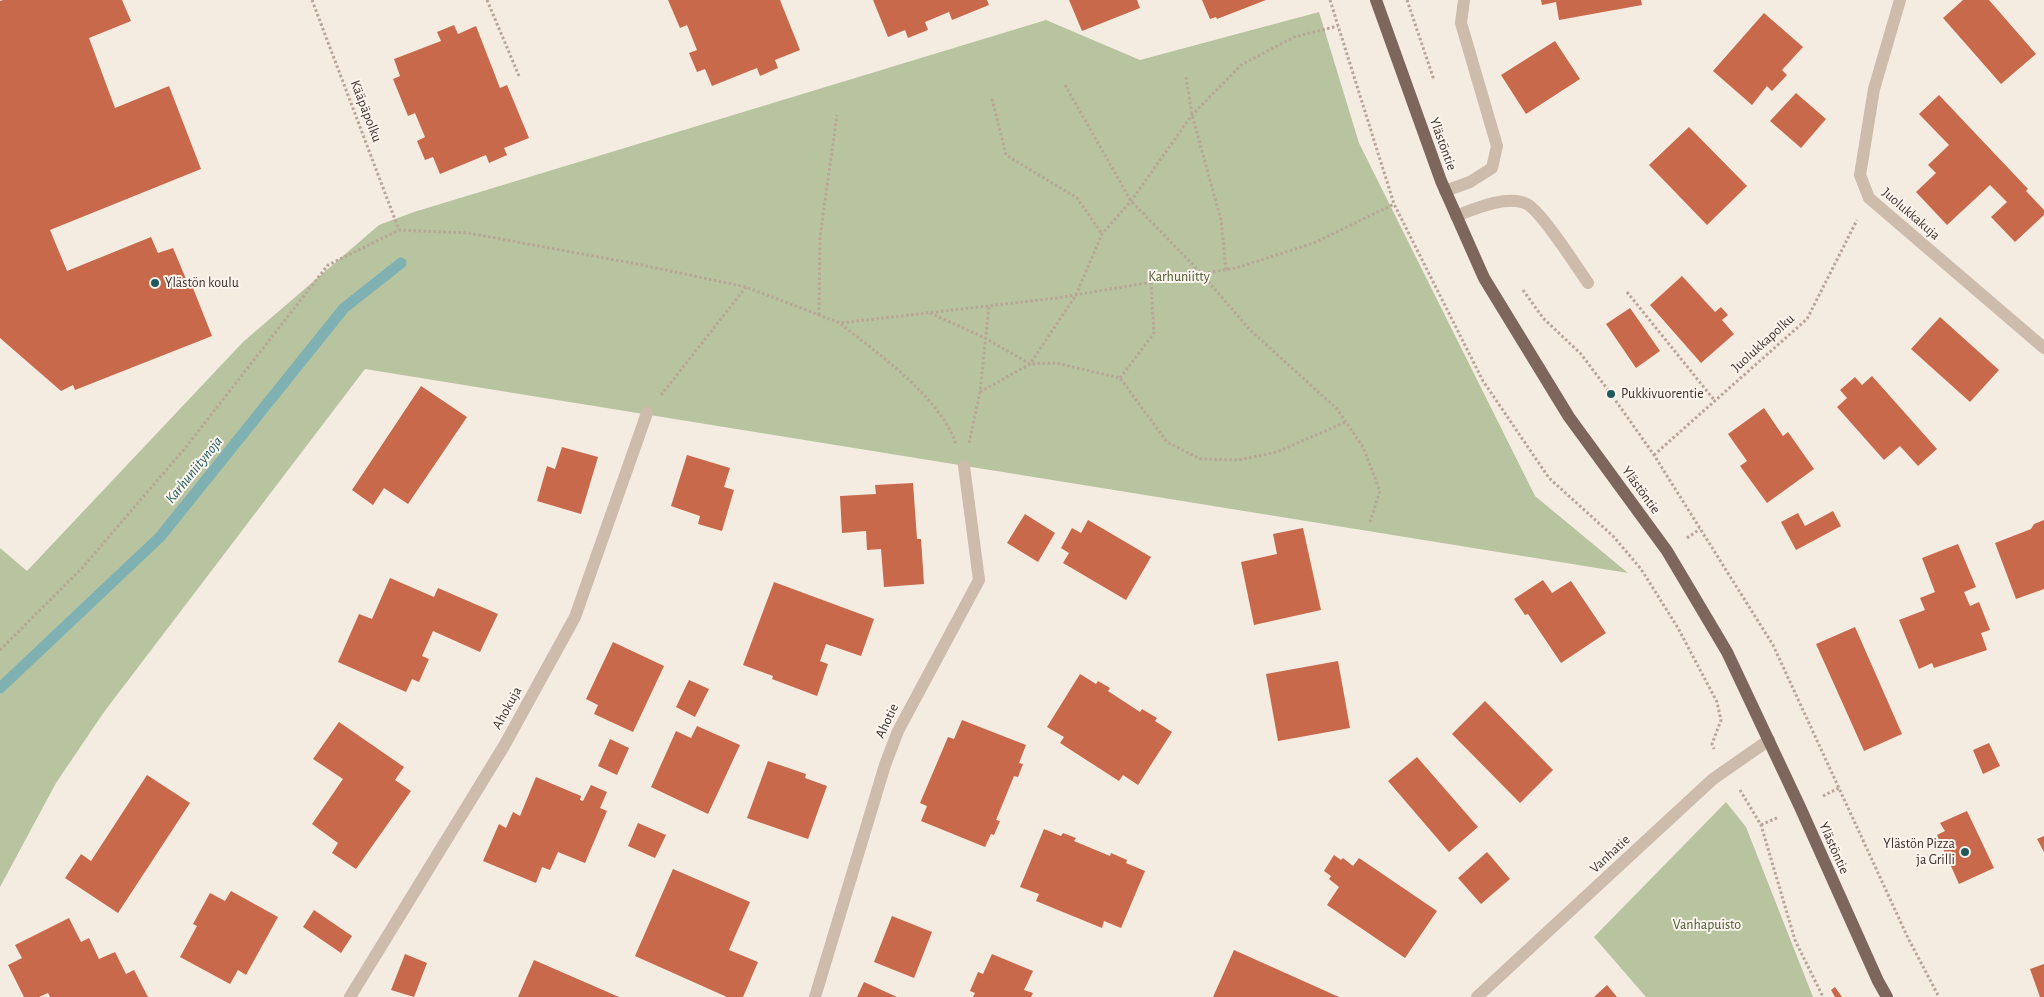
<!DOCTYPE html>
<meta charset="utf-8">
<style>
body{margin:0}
canvas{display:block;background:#f4ebe1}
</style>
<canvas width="2044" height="997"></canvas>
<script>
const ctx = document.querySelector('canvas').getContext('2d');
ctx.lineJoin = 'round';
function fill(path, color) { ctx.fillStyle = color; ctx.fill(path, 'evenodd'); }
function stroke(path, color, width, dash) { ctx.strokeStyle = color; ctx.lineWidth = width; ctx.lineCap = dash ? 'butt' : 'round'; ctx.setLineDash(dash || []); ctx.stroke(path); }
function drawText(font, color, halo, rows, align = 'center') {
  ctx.font = font + ' "Alegreya Sans",sans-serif'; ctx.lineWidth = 4; ctx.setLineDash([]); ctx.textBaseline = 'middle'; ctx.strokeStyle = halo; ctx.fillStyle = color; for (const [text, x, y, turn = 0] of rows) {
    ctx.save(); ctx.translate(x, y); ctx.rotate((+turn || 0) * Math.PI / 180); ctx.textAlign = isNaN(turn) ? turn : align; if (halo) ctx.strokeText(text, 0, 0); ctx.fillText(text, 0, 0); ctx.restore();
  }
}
fill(new Path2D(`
 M1319,12l40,131 176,353 93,77 -1263,-204 -261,343 -48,71 -56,104v-339l27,23 216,-229 136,-117 35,-13 632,-192 94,40z
 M1726,802l20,25 67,170h-167l-52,-60z`), '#b8c4a0');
stroke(new Path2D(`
 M0,688l160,-151 184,-229 57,-45`), '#7fb0b2', 11);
fill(new Path2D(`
 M3,0h119l9,21 -42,17 26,70 54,-22 32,83 -151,61 17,41 84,-34 7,16 15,-5 13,31 3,-1 23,58 -137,54 -2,-5 -12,6 -61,-53v-337z
 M668,0h112l20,50 -25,10 3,8 -18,8 -3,-8 -45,18 -7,-17 -8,3 -8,-19 8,-3 -10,-25 -7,3z
 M873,0h114l2,5 -37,15 -3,-8 -24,10 3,8 -20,8 -3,-8 -17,7z
 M1069,0h68l3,8 -58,23z
 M1202,0h64l-49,19 -1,-2 -6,2z
 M1541,0h100l1,5 -83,15 -3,-18 -14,3z
 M1963,0h26l47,54 -35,30 -58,-66z
 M1764,13l39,34 -21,23 5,5 -15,16 -5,-5 -15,19 -39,-34z
 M454,25l4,9 18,-8 24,62 7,-3 22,53 -25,10 3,7 -18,8 -3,-8 -46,19 -7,-17 -8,3 -8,-19 8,-4 -10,-24 -7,3 -15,-37 7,-3 -6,-17 47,-18 -4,-9z
 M1555,41l25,38 -54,35 -25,-39z
 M1796,93l30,26 -25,29 -31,-27z
 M1939,95l89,94 -2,2 18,19v5l-29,27 -24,-25 16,-15 -17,-17 -43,40 -31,-33 20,-19 -8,-8 21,-20 -30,-31z
 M1689,127l58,59 -40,39 -58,-60z
 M1682,276l33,36 6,-5 7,8 -6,5 12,14 -33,29 -51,-58z
 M1630,308l30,43 -24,17 -30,-44z
 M1940,317l59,53 -29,32 -59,-53z
 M1872,376l65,73 -19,17 -18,-20 -16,14 -47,-53 10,-9 -7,-8 15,-13 7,8z
 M421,386l46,31 -59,87 -24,-16 -11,17 -21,-15z
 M1764,408l19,28 5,-4 26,37 -47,34 -27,-37 7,-5 -19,-27z
 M562,447l36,10 -17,57 -44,-13 10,-35 8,3z
 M687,455l43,13 -6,19 10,3 -12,41 -24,-7 2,-8 -29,-10z
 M913,483l4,56h4l3,45 -40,3 -3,-38 -14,1 -1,-19 -24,2 -2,-37 36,-2 -1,-9z
 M1833,511l8,15 -45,24 -15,-28 17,-9 7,13z
 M1025,514l30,19 -17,29 -31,-19z
 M1088,520l63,37 -25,43 -63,-37 6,-10 -8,-5 11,-20 9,5z
 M2044,520v69l-28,10 -21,-56 36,-14 3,-5z
 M1303,528l18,82 -67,15 -13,-63 36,-8 -4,-20z
 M1958,544l18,43 -12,5 6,14 9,-4 11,28 -9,3 6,17 -53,18 -2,-5 -13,6 -20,-49 26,-10 -5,-12 15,-6 -13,-34z
 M390,578l44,19 4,-9 60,26 -18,38 -47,-21 -11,25 7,3 -10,23 -7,-3 -6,13 -68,-30 21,-48 13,5z
 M1543,580l9,13 19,-12 35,52 -45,30 -33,-49 -3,1 -11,-16z
 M774,582l100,37 -13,37 -35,-12 -6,17 8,3 -11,32 -45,-17 1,-3 -30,-11z
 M1855,627l47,107 -38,17 -48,-107z
 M613,642l51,24 -31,66 -39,-18 4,-9 -12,-6z
 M1338,661l12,67 -72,13 -12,-67z
 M1080,674l16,10 2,-3 12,7 -2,3 32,21 2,-3 15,9 -2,3 17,11 -34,53 -15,-10 -4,6 -59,-38 4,-6 -17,-10z
 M689,680l20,9 -14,28 -19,-10z
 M1485,701l68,69 -33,33 -68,-69z
 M962,720l64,25 -7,18 4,1 -5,13 -4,-1 -18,44 4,1 -6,14 -3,-1 -6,13 -64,-26 6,-15 -7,-3 28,-66 6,2z
 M339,722l65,45 -9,13 16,11 -55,78 -24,-16 6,-10 -26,-19 31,-45 -30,-20z
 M697,726l43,19 -32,69 -57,-27 25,-56 15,7z
 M610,739l19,9 -12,27 -19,-9z
 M1989,743l11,23 -17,8 -10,-24z
 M1417,757l61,70 -29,25 -61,-71z
 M768,761l38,13 -1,4 22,8 -19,53 -61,-21z
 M147,775l43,28 -72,110 -53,-35 16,-24 10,7z
 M536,777l45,19 -1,4 3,1 8,-16 16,7 -7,16 7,3 -22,52 -27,-11 -8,18 -8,-3 -6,16 -53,-22 16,-37 7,4 7,-16 7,4z
 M1967,811l27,57 -35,16 -22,-49 8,-4 -5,-8z
 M638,823l28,12 -11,23 -27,-12z
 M1044,829l17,7 2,-3 13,5 -2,3 36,15 1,-3 16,7 -1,3 19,8 -24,57 -17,-7 -2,7 -66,-27 3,-7 -19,-7z
 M2044,836v16l-7,-13z
 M1487,852l23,27 -29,25 -23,-26z
 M1334,855l7,5 2,-2 10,8 6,-8 78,53 -32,47 -78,-53 12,-18 -10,-8 2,-3 -7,-5z
 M673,869l77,33 -21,48 29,12 -15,35h-16l-92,-41z
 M231,891l47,26 -32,58 -8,-5 -8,14 -50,-27 17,-31 -4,-2 17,-31 15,8z
 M314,910l38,26 -11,17 -38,-26z
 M892,916l40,16 -18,46 -40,-16z
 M69,918l12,24 8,-4 10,21 16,-7 11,22 8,-4 14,27h-98l-2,-4 -9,4h-15l-16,-32 14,-7 -7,-13z
 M1234,950l105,47h-126z
 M405,954l22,9 -13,34 -23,-7z
 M992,954l41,17 -9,19 9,3 -2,4h-58l2,-4 -5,-2 8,-19 5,2z
 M534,960l85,37h-101z
 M2044,964v33h-4l-10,-28z
 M864,982l33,15h-40z
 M1607,985l10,12h-23z
 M1835,987l7,10h-7l-4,-7z`), '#c8694b');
stroke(new Path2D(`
 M312,0l87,230
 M487,0l32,76
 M1330,0l64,204 89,177 66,97 64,58 28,33 37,59 39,74 4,18 -9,24 2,5
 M1407,0l27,80
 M1186,77l6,38 29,105 5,50
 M1065,85l66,116 71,73 47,55 88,80 26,38 17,44 -10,31
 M992,99l14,56 71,43 25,36
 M1523,290l20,28 38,36 30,40 43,61 119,190 135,293 31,59
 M1627,292l88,109
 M930,313l55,25 45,26 26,-1 64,15 47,64 33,17 38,1 39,-8 69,-30
 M819,315l1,-78 17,-122
 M841,324c37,30 99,73 115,120
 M1120,378l34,-45 -3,-50
 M980,392l50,-28 46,-69 26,-61 29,-33 61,-86 49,-50 53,-28 44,-11
 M661,395l85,-108
 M969,443l11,-51 9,-86
 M1654,455l153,-136 50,-99
 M1687,538l13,-9
 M0,650l82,-82 104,-121 142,-182 71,-35 69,3 169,31 109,23 94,36 217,-25 179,-30 78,-25 80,-39
 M1740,790l21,35 34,115 28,57
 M1823,796l16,-8
 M1761,825l18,-8`), '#b9a596', 3, [2.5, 2.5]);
stroke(new Path2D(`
 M1900,0l-26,89 -14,86 9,23 175,150
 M1445,191l25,-9 22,-14 5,-22 -36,-123 3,-23
 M1456,216c18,-7 52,-22 71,-12 15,8 49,62 61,79
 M350,997l154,-251 71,-129 72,-204
 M815,997l70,-232 13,-34 81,-151 -15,-114
 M1477,997l236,-218 56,-39`), '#cdbbac', 12);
stroke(new Path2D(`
 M1376,0l65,181 43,97 85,139 98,134 60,101 73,155 78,174 9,16`), '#7d675c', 12);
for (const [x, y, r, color] of [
 [155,283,5,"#1f5a5e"],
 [1611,394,5,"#1f5a5e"],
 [1965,852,5,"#1f5a5e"]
]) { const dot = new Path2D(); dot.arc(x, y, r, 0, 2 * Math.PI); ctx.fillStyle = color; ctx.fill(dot); stroke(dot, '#fbf5ee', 2); }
drawText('14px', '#3b302b', '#fbf5ee', [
 ["Kääpäpolku",366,111,69],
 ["Ylästöntie",1443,144,70],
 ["Juolukkakuja",1911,214,41],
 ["Juolukkapolku",1763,343,-42],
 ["Ylästöntie",1641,490,54],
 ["Ahokuja",507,708,-61],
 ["Ahotie",887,721,-65],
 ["Ylästöntie",1834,848,66],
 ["Vanhatie",1610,854,-43]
]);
drawText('14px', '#4a5a2e', '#fbf5ee', [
 ["Karhuniitty",1179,277],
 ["Vanhapuisto",1707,925]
]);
drawText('14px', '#3b302b', '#fbf5ee', [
 ["Ylästön koulu",165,283],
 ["Pukkivuorentie",1621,394],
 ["Ylästön Pizza",1955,844,"right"],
 ["ja Grilli",1955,860,"right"]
], 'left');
drawText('italic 15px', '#1f5a5e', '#fbf5ee', [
 ["Karhuniitynoja",194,470,-51]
]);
</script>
